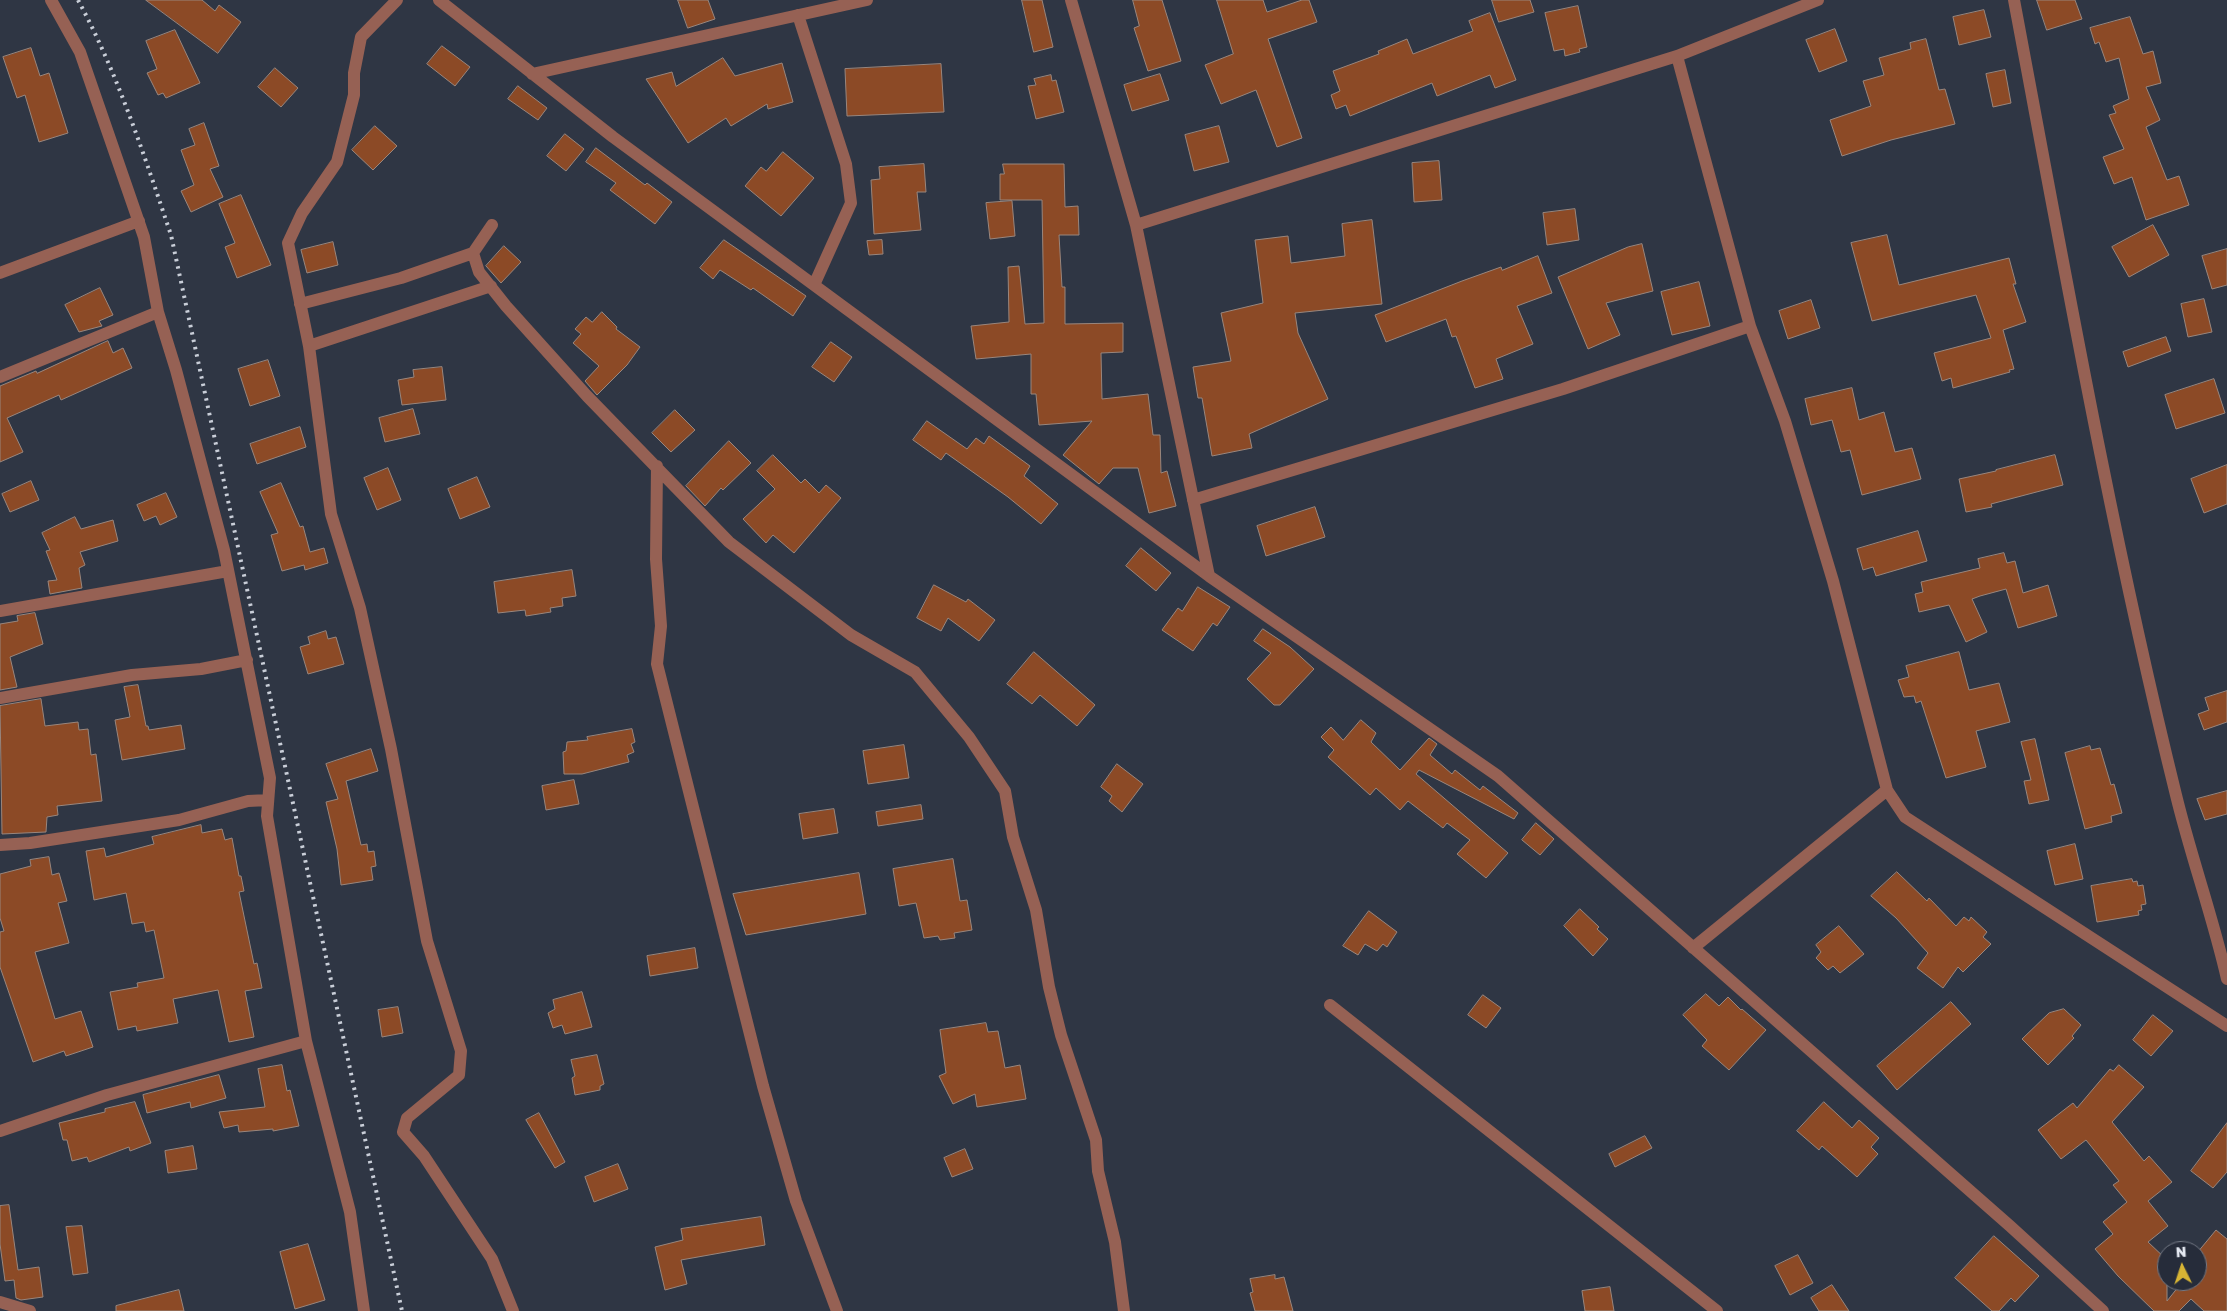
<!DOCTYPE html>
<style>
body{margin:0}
#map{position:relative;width:2227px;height:1311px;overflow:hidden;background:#2f3644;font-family:"Golos Text",sans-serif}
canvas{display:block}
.north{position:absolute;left:2157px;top:1241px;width:50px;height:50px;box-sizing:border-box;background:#262c3a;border:1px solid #727783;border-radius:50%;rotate:356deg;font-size:14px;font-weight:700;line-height:20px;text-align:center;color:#e4e8f1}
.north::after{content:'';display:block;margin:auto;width:18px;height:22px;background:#d7b434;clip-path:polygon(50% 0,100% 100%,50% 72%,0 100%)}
</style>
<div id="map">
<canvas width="2227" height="1311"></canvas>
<div class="north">N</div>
</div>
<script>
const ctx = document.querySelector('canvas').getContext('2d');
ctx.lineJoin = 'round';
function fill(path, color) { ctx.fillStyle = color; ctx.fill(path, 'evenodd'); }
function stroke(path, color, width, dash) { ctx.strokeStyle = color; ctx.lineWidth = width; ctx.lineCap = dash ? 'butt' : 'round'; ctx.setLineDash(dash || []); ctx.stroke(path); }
const building = new Path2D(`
 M146,0h56l13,11 4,-6 22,17 -23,31z
 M678,0h30l7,19 -27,9z
 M1022,0h20l11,47 -19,5z
 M1133,0h29l19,61 -33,10 -14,-43 5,-2z
 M1217,0h46l4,12 35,-12h7l8,22 -49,17 34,99 -25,9 -21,-57 -35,14 -16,-39 28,-11z
 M1492,0h38l4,12 -35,10z
 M2037,0h38l7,19 -35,11z
 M1578,6l9,41 -8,2 1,3 -15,4 -1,-7 -10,2 -9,-38z
 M1984,10l7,27 -32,8 -6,-28z
 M1490,13l26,67 -21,8 -5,-13 -53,21 -5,-13 -82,33 -4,-11 -10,4 -5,-14 9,-4 -7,-20 46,-17 -1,-3 29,-12 6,15 60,-23 -4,-10z
 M2130,17l13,37 10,-3 8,32 -15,4 14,33 -14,7 21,53 12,-4 10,29 -43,15 -14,-43 -18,7 -11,-27 21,-8 -15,-34 7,-2 -3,-7 16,-7 -10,-41 -13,4 -7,-20 -4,2 -5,-16z
 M1835,29l12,32 -28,11 -13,-32z
 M175,30l25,53 -34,15 -3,-5 -5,2 -11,-22 10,-4 -11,-28z
 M1926,39l13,51 6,-1 10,35 -64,16 -49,16 -12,-36 41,-14 -8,-25 21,-6 -5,-17 32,-9 -1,-6z
 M442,46l28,21 -15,19 -28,-22z
 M31,48l9,28 9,-3 19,60 -29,9 -14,-47 -8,3 -14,-41z
 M723,58l12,18 47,-13 11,39 -25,7 -1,-5 -36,22 -5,-8 -38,25 -42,-64 26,-7 4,14z
 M941,64l3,48 -97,4 -2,-47z
 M275,68l23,20 -17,19 -23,-20z
 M2005,70l6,33 -18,4 -7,-33z
 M1160,74l9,26 -37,11 -8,-26z
 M1051,75l1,6 4,-1 8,32 -28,7 -8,-33 8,-1 -2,-6z
 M518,86l29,22 -9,12 -30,-21z
 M204,123l15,43 -9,3 13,28 -32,15 -10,-21 13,-6 -13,-35 14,-5 -6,-16z
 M375,126l22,20 -24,24 -21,-20z
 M1219,126l10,36 -35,9 -9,-36z
 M565,134l19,15 -18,22 -19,-15z
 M596,148l49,37 2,-2 25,19 -17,22 -45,-34 6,-7 -30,-21z
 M783,152l31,26 -33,38 -36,-30 16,-19 5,4z
 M1439,161l3,39 -28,2 -2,-39z
 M924,164l2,28h-9l4,38 -47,4 -3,-54 9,-1 -1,-12z
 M1003,164h61l1,43 13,-1 1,29h-20l3,52h3v37l58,-1v29l-22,1 1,46 46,-5 5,41h7l1,38 6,-2 9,35 -27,7 -11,-45h-25l-14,16 -36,-29 29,-34 -53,4 -3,-31h-5v-40l-55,5 -5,-33 38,-4 -1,-55 11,-1 6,58 19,-1 -2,-123h-42v-26h4z
 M241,195l30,70 -34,13 -12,-31 10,-4 -16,-39z
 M1012,201l3,35 -25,3 -4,-36z
 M1575,209l4,31 -32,5 -4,-32z
 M1372,220l10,84 -87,9 3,20 30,66 -79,35 3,14 -40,8 -10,-58h-4l-5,-31 38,-6 -10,-48 42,-10 -8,-63 33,-4 3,27 54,-7 -3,-32z
 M2153,225l16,30 -40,22 -17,-30z
 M1887,235l12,50 110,-27 7,26h-3l13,38 -23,8 11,39 -5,1 1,2 -57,16 -2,-10 -9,3 -8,-28 57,-15 -15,-43 -104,26 -21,-78z
 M724,240l82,56 -13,20 -40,-28 -2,2 -31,-20 -7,9 -13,-11z
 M882,240l1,14 -14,1 -2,-14z
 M333,242l5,23 -31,8 -6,-23z
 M1642,244l11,47 -47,12 14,32 -32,14 -30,-72 70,-30z
 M504,246l17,16 -20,21 -15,-17z
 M2227,249v36l-15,4 -10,-33z
 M1538,256l14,37 -35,13 16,38 -37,15 7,20 -28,9 -19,-52 -4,1 -6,-18 -60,23 -11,-27 87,-34 39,-14 1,3z
 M1699,282l11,44 -38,9 -11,-43z
 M100,288l13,27 -14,6 3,5 -23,6 -14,-27z
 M2204,299l8,33 -24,5 -7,-33z
 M1811,300l9,28 -32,11 -9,-28z
 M602,312l15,15 -1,2 24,18 -13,18 -30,30 -12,-14 14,-15 -26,-23 8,-9 -6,-5 11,-12 6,5z
 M2166,337l5,14 -43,16 -5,-15z
 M108,341l5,12 10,-5 9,20 -71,32 -2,-5 -52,23 16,34 -23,10v-76l36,-15 1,2z
 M831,342l21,15 -18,25 -22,-15z
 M268,360l12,36 -30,10 -12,-37z
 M442,367l4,33 -44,5 -4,-25 16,-3 -1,-7z
 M2214,379l11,34 -49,16 -11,-34z
 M1852,388l7,32 25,-8 11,40 17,-4 9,31 -59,16 -12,-45 -9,2 -9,-32 -21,5 -6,-26z
 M413,409l7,25 -35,8 -6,-24z
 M675,410l20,20 -24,22 -19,-19z
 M927,421l40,28 9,-11 8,6 5,-8 41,30 -6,10 34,28 -17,20 -33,-27 -62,-44 -5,7 -28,-20z
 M300,427l6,20 -49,17 -7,-20z
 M729,441l22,22 -28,27 -2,-2 -16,18 -19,-20z
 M773,455l28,28 4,-4 14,14 7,-8 15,13 -47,55 -21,-18 -7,8 -23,-24 32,-30 -18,-18z
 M2055,455l8,30 -72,19 1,3 -26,5 -7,-33 37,-8v-1z
 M2227,465v39l-23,9 -13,-34z
 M388,468l13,32 -24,10 -13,-32z
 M477,477l13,30 -30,12 -12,-30z
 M31,481l8,19 -29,12 -8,-18z
 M281,483l19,44 3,-1 7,26 14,-4 4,15 -23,7 -1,-5 -22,6 -11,-36 7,-2 -18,-41z
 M166,493l11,24 -17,8 -4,-9 -12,5 -7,-16z
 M1315,507l10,30 -59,19 -9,-30z
 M75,517l6,12 32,-9 5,21 -38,11 5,13 -6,3 3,20 -32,6 -2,-13 9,-1 -11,-29 4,-1 -8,-17z
 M1918,531l9,30 -51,15 -3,-9 -10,3 -6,-21z
 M1141,548l30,25 -15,18 -30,-25z
 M2004,553l3,10 8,-2 8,32 25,-8 9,31 -39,12 -12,-39 -26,7 -8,3 15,33 -21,10 -17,-37 -30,7 -4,-18 8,-2 -2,-10 59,-14 -2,-9z
 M572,570l4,26 -14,2 1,8 -13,2 1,4 -25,4 -1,-6 -27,3 -4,-31z
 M934,585l32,17 2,-3 27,21 -16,21 -31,-23 -7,13 -24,-13z
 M1198,587l32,20 -13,19 -4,-3 -20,28 -31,-21 16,-22 4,3z
 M35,613l8,31 -33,13 7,30 -17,3v-66l18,-3 -1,-5z
 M1263,629l27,18 24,22 -34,36h-6l-27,-26 24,-26 -17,-12z
 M326,631l2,8 8,-2 8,27 -36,10 -8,-27 10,-3 -2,-7z
 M1034,652l61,53 -18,21 -37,-31 -8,9 -25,-20z
 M1959,652l10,38 30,-7 11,39 -34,9 10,36 -40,11 -25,-77 -5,2 -2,-7 -10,1 -6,-17 11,-3 -3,-11z
 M138,685l8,41h2l1,4 32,-5 4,24 -63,11 -7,-40 15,-3 -6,-30z
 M2227,691v31l-23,8 -6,-16 11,-4 -4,-12z
 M41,699l4,27 33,-4 1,8 9,-1 3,26 5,-1 6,47 -45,5 1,9 -11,2 -1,15 -44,2 -2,-128z
 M1361,720l15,13 -5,9 29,28 29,-32 8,6 -7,11 22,19 3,-4 25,20 3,-4 35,27 -4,6 -95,-49 -3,4 92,79 -22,25 -29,-24 13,-14 -23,-17 -4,5 -35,-27 -8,9 -24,-22 -6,7 -42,-38 6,-7 -13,-13 10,-10 12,13z
 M632,729l3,13 -4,2 3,8 -7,3 2,7 -47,12h-18l-1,-22 3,-1 1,-9 21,-2 -1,-3z
 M2035,739l14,61 -20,4 -5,-23 7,-1 -10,-38z
 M904,745l5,33 -41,6 -5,-33z
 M2090,746l1,4 9,-2 11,37 3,-1 8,29 -11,3 1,6 -27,7 -20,-76z
 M371,749l7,22 -32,10 15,64 6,-1 1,8 6,-1 2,15 -5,1 2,13 -32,5 -4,-36 -11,-47 12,-3 -12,-35z
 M1117,764l26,20 -21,28 -13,-11 3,-5 -11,-9z
 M574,780l5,24 -33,6 -4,-24z
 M2227,791v23l-22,6 -8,-21z
 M921,805l2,14 -45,7 -2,-14z
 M834,809l4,24 -35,6 -4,-25z
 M1536,823l18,16 -14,16 -18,-15z
 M201,825l1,8 20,-4 3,11 7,-2 7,38h2l3,15 -5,1 15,72 3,-1 5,25 -17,3 9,46 -25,5 -11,-52 -45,9 5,24 -41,8 -1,-5 -18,4 -8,-38 28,-5 -1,-4 27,-5 -10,-48 -8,2 -2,-10 -12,2 -6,-31 -32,7 -8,-49 18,-3 2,9 48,-13 -2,-7z
 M2075,844l8,35 -28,6 -8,-34z
 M49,857l3,18 7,-2 8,28 -9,2 11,40 -34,9 20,67 26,-8 12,36 -27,9 -2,-5 -31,11 -33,-95v-35l4,-1 -4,-13v-44l31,-8 -1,-6z
 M953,859l7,42 7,-1 5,30 -18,3 1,5 -15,2 -2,-4 -14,2 -8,-35 -17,3 -6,-37z
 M1897,872l30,29 2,-3 27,28 8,-9 5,4 2,-4 16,15 -4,5 8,7 -28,28 -5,-5 -15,21 -26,-20 11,-15 -32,-35 -25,-22z
 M859,873l7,41 -120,21 -13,-41z
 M2132,879l1,3 4,-1 1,5 5,-1 3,19 -5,1 1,5 -4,1 1,4 -42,7 -6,-36z
 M1580,909l19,18 -2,2 11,10 -15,17 -29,-30z
 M1369,911l28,21 -10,15 -4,-3 -6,7 -12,-7 -7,11 -15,-9z
 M1839,926l25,28 -24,19 -7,-7 -5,4 -12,-12 5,-6 -5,-7z
 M695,948l3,20 -48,8 -3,-20z
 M582,992l10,35 -27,7 -3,-9 -9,3 -5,-15 7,-4 -2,-9z
 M1706,994l13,12 9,-9 13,13 1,-1 24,21 -37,40 -27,-24 5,-6 -24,-25z
 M1483,995l18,13 -15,20 -18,-13z
 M1951,1002l20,22 -74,66 -20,-24z
 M398,1007l5,26 -21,4 -4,-27z
 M2064,1009l17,16 -9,11 2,2 -26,27 -26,-26 27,-26z
 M2153,1015l20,16 -22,25 -18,-16z
 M986,1023l2,9 10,-1 7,37 15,-3 6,34 -49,8 -2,-13 -22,10 -14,-28 7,-3 -6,-43z
 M597,1055l7,29 -4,2v4l-25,5 -3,-17 3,-2 -4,-16z
 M282,1065l5,26 3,-1 9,36 -26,5v-2l-34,3 -1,-7 -14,3 -5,-16 46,-5 -7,-38z
 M2119,1065l25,22 -32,35 32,39 5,-5 23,26 -24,19 20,25 -20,16 19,18v41l16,-20h14v-28l19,-23 11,9v72h-23l-13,-12 -12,12h-25l-36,-35 -23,-27 18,-15 -10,-12 24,-20 -14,-17 6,-4 -33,-41 -25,19 -23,-29 35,-27 4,5 33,-39 3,2z
 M219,1075l7,23 -35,10 -1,-6 -43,11 -4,-18z
 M135,1102l16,41 -21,8 -1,-4 -40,15 -2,-5 -15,4 -5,-21h-4l-4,-17 46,-11v-3z
 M1824,1102l28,26 7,-8 20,18 -8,9 7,7 -21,23 -35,-31 -3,4 -22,-19z
 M539,1113l26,49 -10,6 -29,-48z
 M2227,1123v49l-14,16 -22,-17z
 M1645,1136l7,12 -37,19 -6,-13z
 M193,1146l4,23 -29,4 -3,-22z
 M965,1149l8,20 -21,8 -8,-19z
 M618,1164l10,25 -34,13 -9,-25z
 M9,1205l9,65 21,-3 4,30 -22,3 -5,-2 -2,-18 -9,1 -5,-37v-38z
 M761,1217l4,28 -84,15 6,24 -22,6 -10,-43 28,-7 -2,-11z
 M82,1226l6,47 -15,2 -7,-48z
 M1994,1236l45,40 -24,26 -4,-4 -12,13h-7l-37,-33z
 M308,1244l17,56 -30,9 -15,-57z
 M1798,1255l15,28 -23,12 -15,-29z
 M1275,1275v4l9,-2 9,34h-38l-5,-18 3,-1 -3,-13z
 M1832,1285l17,26h-30l-8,-13z
 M1610,1287l4,24h-29l-3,-20z
 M179,1290l5,21h-68v-5z`);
fill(building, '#8c4a26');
stroke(building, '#99867d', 1);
stroke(new Path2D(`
 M51,0l29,52 64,185 14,75 18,58 48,180 46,228 -3,38 39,225 44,171 14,99
 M439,0l174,137 596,439 289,200 512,450 93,85
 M1071,0l65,225 73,351
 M2014,0c50,266 97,532 162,795 15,62 37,122 51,184
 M798,15l48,149 5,39 -37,82
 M1677,56l73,270 35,95 48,160 54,209 18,27 322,209
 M532,74l335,-74
 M492,225l-19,28 6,19 27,34 81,90 142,146 122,93 64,37 54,65 36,54 8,46 23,73 13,77 12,48 35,105 2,31 17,71 9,69
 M1136,225l541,-169 141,-56
 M0,273l139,-52
 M491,286l-182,60 22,168 29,94 31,141 36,192 34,110 -2,24 -52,43 -4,14 21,24 68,103 21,52
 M300,304l101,-26 72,-25
 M309,346l-21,-103 14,-30 35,-51 17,-67v-22l7,-36 36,-37
 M0,377l158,-65
 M657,466l-1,93 5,67 -4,38 106,422 33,115 41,110
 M1193,500l370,-111 187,-63
 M0,611l228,-40
 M0,698l132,-23 69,-6 46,-9
 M0,845l30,-2 149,-23 69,-19 20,-1
 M1693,948l194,-158
 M1330,1005l387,306
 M0,1131l107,-36 199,-54
 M0,1302l30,9`), '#966154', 12);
stroke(new Path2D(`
 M78,0c40,74 66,155 93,235l231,1076`), '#c9ced8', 4, [2.5, 5]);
</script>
